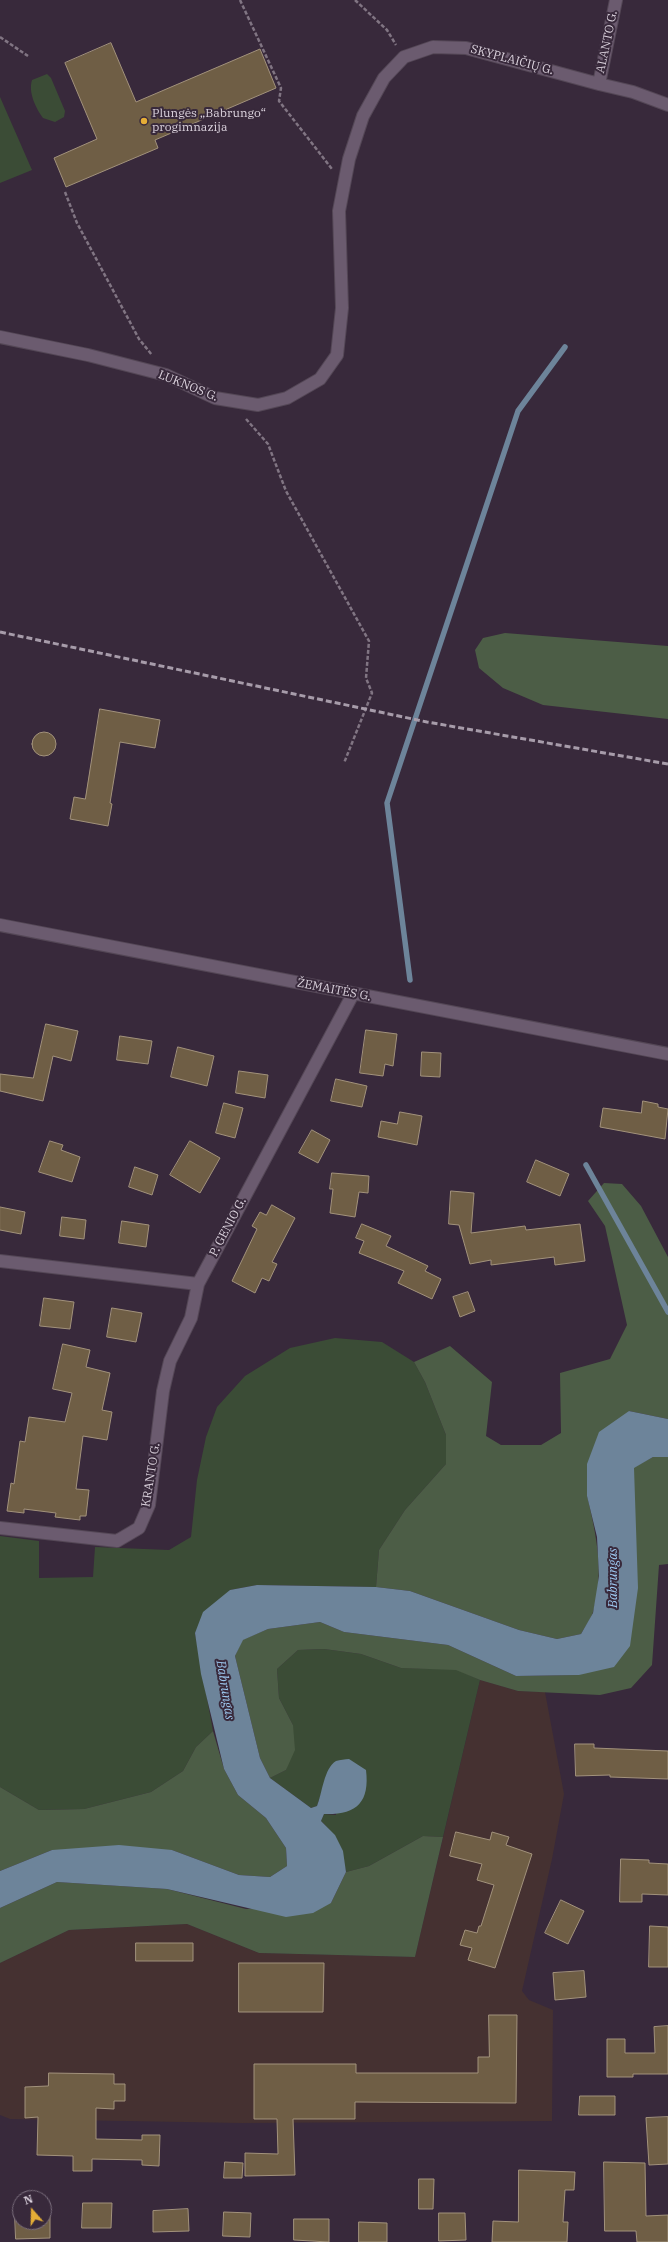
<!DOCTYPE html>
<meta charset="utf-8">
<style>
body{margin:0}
#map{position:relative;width:668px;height:2242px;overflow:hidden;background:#38293b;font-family:"IBM Plex Serif",serif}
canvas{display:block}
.north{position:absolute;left:12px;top:2190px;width:40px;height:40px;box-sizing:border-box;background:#38293b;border:1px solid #796d7c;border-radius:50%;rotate:340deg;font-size:11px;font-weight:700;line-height:16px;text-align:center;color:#dbd2dd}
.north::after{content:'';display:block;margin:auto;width:14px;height:18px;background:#e5ad36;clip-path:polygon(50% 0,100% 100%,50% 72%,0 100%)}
</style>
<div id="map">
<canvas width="668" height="2242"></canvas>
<div class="north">N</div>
</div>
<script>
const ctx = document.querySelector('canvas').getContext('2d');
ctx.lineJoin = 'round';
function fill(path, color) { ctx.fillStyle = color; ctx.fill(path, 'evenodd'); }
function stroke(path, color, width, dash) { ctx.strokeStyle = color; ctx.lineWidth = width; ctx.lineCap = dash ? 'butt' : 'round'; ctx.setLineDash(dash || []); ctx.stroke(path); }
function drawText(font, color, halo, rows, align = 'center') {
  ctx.font = font + ' "IBM Plex Serif",serif'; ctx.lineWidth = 4; ctx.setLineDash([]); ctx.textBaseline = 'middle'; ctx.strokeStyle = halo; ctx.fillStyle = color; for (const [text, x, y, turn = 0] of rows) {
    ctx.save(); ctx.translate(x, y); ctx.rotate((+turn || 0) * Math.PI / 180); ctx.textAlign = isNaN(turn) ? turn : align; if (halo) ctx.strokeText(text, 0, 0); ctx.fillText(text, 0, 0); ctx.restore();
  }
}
fill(new Path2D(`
 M480,1680l38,11 27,1 19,102 -12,65 -30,132 7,9 24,10 -1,111 -310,2 -232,-4 -10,-4v-152l69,-33 118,-6 72,29 156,4z`), '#453131');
fill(new Path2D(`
 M47,74l4,4 14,33 -1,6 -9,5 -12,-4c-7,-10 -15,-25 -11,-38z
 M0,97l32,73 -32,13z
 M335,1338l47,4 32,20 11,20 21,53v29l-41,46 -26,40 -3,37 -119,-2 -27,5 -35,43 18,98 -17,16 -13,24 -32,21 -67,17 -45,1 -39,-23v-251l39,5v37l54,-1 2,-30 74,3 22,-13 6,-57 9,-43 11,-30 28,-31 45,-28z
 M324,1649l37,5 40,14 55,1 24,11 -37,157 -20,-1 -54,30 -23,6c-4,-25 -8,-34 -25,-51l3,-7 12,1 -6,-48 -13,39 -6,2 -41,-30 16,-8 7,-45 -14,-27 -2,-29 21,-19z`), '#3b4c36');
fill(new Path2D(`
 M505,633l163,13v73l-125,-14 -40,-17 -24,-20 -4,-18 8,-12z
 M604,1183l18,1 19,22 27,51v162l-39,-8 -42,84c9,39 18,78 6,117 -2,7 -8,15 -12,22l-24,5 -38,-9 -109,-39 -34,-4 3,-37 26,-40 41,-46v-29l-21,-53 -11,-20 36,-16 42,36 -6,54 15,9h40l20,-12 -1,-60 50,-14 17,-34 -22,-99 -17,-25z
 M653,1457h15v107l-9,1 -7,100 -21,23 -31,7 -82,-4 -38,-11 -24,-10 -55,-2 -40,-14 -37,-5 -26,1 -21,19 2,29 14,27 2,25 -9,20 -16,8 -10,-20 -25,-102 7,-16 26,-11 52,-7 24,10 104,13 68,31 63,-1 55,-168v-40z
 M213,1731l11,38 14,26 28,23 20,30 1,18 -17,11 -31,-2 -67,-25h-120l-52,21v-84l39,23 45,-1 67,-17 32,-21 13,-24z
 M423,1836l20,1 -28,120 -156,-4 -72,-29 -118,6 -69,33v-55l57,-26 110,7 79,20 85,-6 15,-31 23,-6z`), '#4c5d46');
fill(new Path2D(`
 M629,1411l39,8v38h-15l-19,11 4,120 -8,58 -16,21 -35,8 -63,1 -68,-31 -104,-13 -24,-10 -52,7 -25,11 -8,16 25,102 10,20 41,30 6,-2c5,-12 7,-38 19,-45 4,-1 9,-2 13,-2l17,11c4,33 -10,45 -42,44l-3,7 14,14 8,16 3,21 -15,31 -18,10 -27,4 -119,-28 -110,-7 -57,26v-37l52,-21 67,-5 53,5 67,25 31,2 17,-11 -1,-18 -20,-30 -28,-23 -14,-26 -23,-95 -6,-41 8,-21 27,-22 27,-5 119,2 34,4 109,39 38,9 24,-5 12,-21 6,-37 -2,-39 -10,-41v-32l12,-32z`), '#6d849a');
stroke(new Path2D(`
 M410,980l-23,-177 131,-392 47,-64
 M586,1165l82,147`), '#6d849a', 5.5);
const building = new Path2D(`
 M111,43l25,59 124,-53 16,39 -121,52 3,8 -92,39 -12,-29 43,-19 -32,-76z
 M100,709l60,11 -5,28 -35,-6 -10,61 2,1 -4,22 -38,-7 4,-22 11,2z
 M32 744a12 12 0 1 1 24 0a12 12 0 1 1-24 0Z
 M46,1024l32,7 -7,30 -18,-5 -10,45 -43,-10v-17l33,4z
 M366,1030l31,4 -4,32 -8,-2 -2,12 -23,-3z
 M120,1036l32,5 -4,23 -31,-4z
 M178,1047l36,9 -7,30 -36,-9z
 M422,1052l19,1 -1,24 -19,-1z
 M239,1071l29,4 -3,23 -29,-5z
 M336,1079l31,7 -5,21 -31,-6z
 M643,1101l15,3v3l10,2 -3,30 -65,-12 3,-19 38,5z
 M224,1103l19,5 -8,30 -19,-5z
 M400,1112l22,4 -5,29 -39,-8 3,-16 16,3z
 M312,1130l18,10 -12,23 -19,-10z
 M50,1141l13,4 -2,5 19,7 -8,25 -33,-10z
 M190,1141l30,17 -20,35 -30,-18z
 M536,1160l33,14 -9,22 -33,-14z
 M135,1167l23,8 -6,20 -23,-8z
 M332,1173l37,3 -1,17 -9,-1 -4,25 -25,-4 3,-24h-3z
 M451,1191l23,2 -3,40 54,-7 1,4 54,-6 5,37 -30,4 -1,-8 -63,8v-5l-21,4 -11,-39 -10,-1z
 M272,1205l23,13 -23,44 5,2 -8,17 -7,-3 -7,15 -23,-12 25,-52 -5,-3 8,-14 6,3z
 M0,1207l25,5 -4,22 -21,-4z
 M62,1217l24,3 -2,19 -24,-3z
 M122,1221l27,4 -3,22 -27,-4z
 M362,1224l29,12 -5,10 42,20 -3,5 16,8 -9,20 -34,-16 6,-12 -45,-18 5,-12 -8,-3z
 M468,1292l7,19 -15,6 -7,-20z
 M44,1298l30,4 -4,27 -30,-3z
 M112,1308l30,5 -6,29 -29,-5z
 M63,1344l27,6 -4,17 24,6 -8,37 10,2 -5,28 -24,-4 -7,53 13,1 -3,26h-6v4l-25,-3 1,-4 -32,-4v4l-17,-2 4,-28 3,1 6,-43 5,1 4,-25 36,5 7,-29 -19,-4z
 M575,1744h19v4l74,3v28l-58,-2v-2l-34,1z
 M456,1832l34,8 2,-8 17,5 -3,8 26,9 -37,114 -27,-8 4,-12 -12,-3 5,-15 12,3 2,-7h2l13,-41 -17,-5 5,-16 -32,-8z
 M621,1859l28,1v3l19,1v31l-26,-1v8h-22z
 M561,1900l23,11 -16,33 -23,-11z
 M650,1926l18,1v40h-19z
 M136,1943h57v18h-57z
 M239,1963h85l-1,49h-84z
 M584,1971l2,26 -31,3 -2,-27z
 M489,2015h28l-1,88 -161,-1v17h-62l2,56 -50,1v-23l33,1 -1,-35h-23v-55h102v9h122v-16h11z
 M668,2026v48h-35v3h-26v-38h18v14h30l-1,-26z
 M49,2073l65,1v10h11v17h-11v8l-18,-1v31l46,1v-5h18l-1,31 -17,-1v-5l-50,-1v12h-19v-15l-36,-1 1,-38 -13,1v-31l23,-1z
 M580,2096h35v19h-36z
 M668,2117v47l-19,1 -3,-47z
 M225,2162l18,1 -1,15h-18z
 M604,2162l41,1 1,53 22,-1v27h-31l-1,-11h-31z
 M519,2170l56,2 -1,18h-9l-2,32h5l-1,20h-75l1,-21 25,1z
 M419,2179h15l-1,30h-14z
 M83,2203h29l-1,25h-29z
 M188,2209l1,22 -36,1v-21z
 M224,2212l27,1 -1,24 -27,-1z
 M439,2213h26l1,27 -27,1z
 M15,2216h5v6h24v-6h6v22l-34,1z
 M294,2219h35v23l-35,-2z
 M359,2222l28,1v19h-28z`);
fill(building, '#6f5e45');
stroke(building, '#a2927c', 1);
const minor = new Path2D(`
 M599,84l17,-84
 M0,337l88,18 78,20 49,23 43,7 29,-7 33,-19 17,-24 5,-47 -3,-97 10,-52 14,-43 21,-38 20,-21 29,-10 33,1 133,36 34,8 35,13
 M0,925l668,129
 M0,1261l198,23 155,-290
 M0,1528l117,13 22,-13 10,-23 14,-114 7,-30 21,-43 7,-34`);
stroke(minor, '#544756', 14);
stroke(new Path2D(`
 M240,0l41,88 -2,13 53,68
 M355,0l32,30 9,15
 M0,37l28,19
 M65,192l12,31 62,116 13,16
 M246,419l22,25 18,47 83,150 -3,37 6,15 -28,70`), '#817583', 2.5, [4, 2]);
stroke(minor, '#6b5b6f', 12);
stroke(new Path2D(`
 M0,632l427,90 241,42`), '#a79caa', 3, [6, 3]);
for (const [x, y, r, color] of [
 [144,121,4,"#e5ad36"]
]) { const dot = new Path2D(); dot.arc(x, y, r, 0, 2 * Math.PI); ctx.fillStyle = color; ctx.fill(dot); stroke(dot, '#38293b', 1.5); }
drawText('12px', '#dbd2dd', '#38293b', [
 ["ALANTO G.",607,42,-78],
 ["SKYPLAIČIŲ G.",512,60,15],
 ["LUKNOS G.",188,386,22],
 ["ŽEMAITĖS G.",334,990,11],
 ["P. GENIO G.",228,1227,-62],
 ["KRANTO G.",151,1475,-81]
]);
drawText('12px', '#dbd2dd', '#38293b', [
 ["Plungės „Babrungo“",152,114],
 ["progimnazija",152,128]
], 'left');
drawText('italic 13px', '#9ec9f1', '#38293b', [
 ["Babrungas",613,1578,-90],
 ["Babrungas",225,1690,81]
]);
</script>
